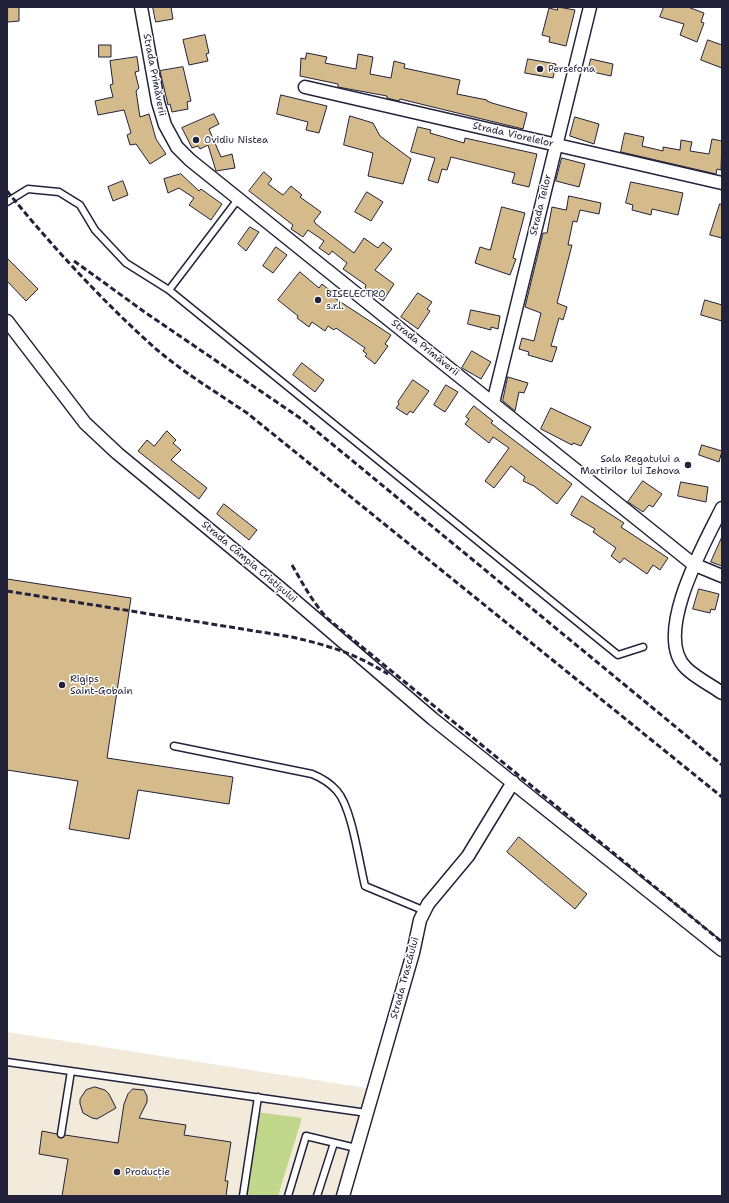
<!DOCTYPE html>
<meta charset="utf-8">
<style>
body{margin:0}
#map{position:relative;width:729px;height:1203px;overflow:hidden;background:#fff;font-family:"Shantell Sans",sans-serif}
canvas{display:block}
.frame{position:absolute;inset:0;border:8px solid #22223b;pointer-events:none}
</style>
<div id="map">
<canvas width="729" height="1203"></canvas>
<div class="frame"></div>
</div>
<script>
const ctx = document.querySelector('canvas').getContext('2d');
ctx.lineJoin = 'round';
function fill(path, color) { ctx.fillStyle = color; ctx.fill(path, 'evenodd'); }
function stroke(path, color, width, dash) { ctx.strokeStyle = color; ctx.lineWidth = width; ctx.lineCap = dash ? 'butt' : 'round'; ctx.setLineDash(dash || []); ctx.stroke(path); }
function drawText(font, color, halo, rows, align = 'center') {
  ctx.font = font + ' "Shantell Sans",sans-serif'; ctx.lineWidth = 3; ctx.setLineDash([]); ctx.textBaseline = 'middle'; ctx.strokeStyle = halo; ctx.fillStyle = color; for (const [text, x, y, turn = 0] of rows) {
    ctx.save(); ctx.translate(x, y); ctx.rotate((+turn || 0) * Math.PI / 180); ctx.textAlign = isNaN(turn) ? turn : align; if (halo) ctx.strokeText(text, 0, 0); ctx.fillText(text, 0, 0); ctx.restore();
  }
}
fill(new Path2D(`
 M7,1032l366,57 -32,107h-334z`), '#f2ebdc');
fill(new Path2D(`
 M256,1112l46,6 -24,78h-35z`), '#c1d78c');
const building = new Path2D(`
 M8,7h11v14l-11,1z
 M153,7h18l2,12 -17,3z
 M558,7l17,3 -9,36 -17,-4 1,-5 -8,-2 7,-27 8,2z
 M664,7h24l16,6 -3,9 3,1 -7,19 -17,-7 4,-11 -24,-7z
 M205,35l4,18 -3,1 2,7 -19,4 -6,-25z
 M708,40l14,5v23l-21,-8z
 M99,45h12v12h-12z
 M307,53l20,4 -2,6 31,6 2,-15 15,3 -3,17 21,4 3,-17 11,3 -1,4 56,12 -3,14 30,6v1l5,2 35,10 -4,16 -123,-30 -1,2 -12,-3v-2l-49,-9v-3l-38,-8 1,-18 4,1z
 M137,57l2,14 -4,1 4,16 -3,3 4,26 9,-3 7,25 10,15 -16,10 -14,-20 -6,1 -3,-10 4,-2 -7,-23 -26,5 -3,-14 18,-4 -3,-12 3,-1 -3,-23z
 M528,59l28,5 -3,14 -28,-5z
 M591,59l22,5 -2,12 -23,-5z
 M183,67l8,34 -4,1 1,7 -16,3 -2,-8 -2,1 -8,-34z
 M281,95l46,11 -8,27 -13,-3 2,-8 -31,-8z
 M214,114l5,10 -10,5 12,28 11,-3 3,14 -19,3 -8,-26 -8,4 -2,-3 -6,2 -10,-20z
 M350,116l23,7 7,13 31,23 -8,25 -35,-8 5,-23 -29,-8z
 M575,117l24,7 -5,20 -24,-8z
 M418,127l13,3 -1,3 34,10 1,-5 72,16 -8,33 -17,-4 3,-10 -64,-16 -4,13 -5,-1 -4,14 -10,-3 7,-22 -24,-6z
 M625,133l19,4 -2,9 21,5v-4l17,3 1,-10 11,2 -2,9 19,3 3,-15 10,2 -1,29 -4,-1 -1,5 -95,-22z
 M562,158l23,6 -6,23 -23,-6z
 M264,172l8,7 -4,5 15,11 8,-9 11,9 -2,2 21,15 -7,9 2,3 38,29 10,-15 14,10 5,-6 9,7 -17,21 19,14 -11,17 -18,-13 1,-3 -23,-16 4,-6 -15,-12 -3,4 -10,-7 5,-7 -16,-11 -5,7 -12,-8 2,-4 -44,-34z
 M181,174l18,17 2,-2 21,15 -11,16 -22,-15 5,-7 -15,-10 -11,5 -4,-14z
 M123,181l5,14 -15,6 -5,-14z
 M631,182l52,11 -5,22 -26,-6 -1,6 -19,-5 1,-5 -7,-2z
 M367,192l16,10 -12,19 -16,-9z
 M569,196l32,7 -2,11 -19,-4 -3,12 -4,-1 -5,24h4l-15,58 10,4 -4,13 -4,-2 -8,28 6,1 -5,15 -24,-7 1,-3 -10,-3 3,-11 12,3 7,-28 -16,-6 18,-74h4l5,-26 14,3z
 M720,204l2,1v33l-12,-3z
 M502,207l23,6 -12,45 3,1 -6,16 -35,-12 5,-16 10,3z
 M250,227l9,5 -13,19 -8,-7z
 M276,247l11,8 -14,18 -10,-7z
 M7,258l31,31 -12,12 -19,-20z
 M300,272l19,16 3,-4 10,8 -2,3 61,40 -6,9 3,2 -13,18 -10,-8 2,-2 -4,-3 2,-3 -29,-20 -2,2 -6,-4 -3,5 -13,-9 -3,5 -12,-9 1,-2 -20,-16z
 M418,293l14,9 -5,7 3,2 -12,18 -17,-12z
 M705,300l17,5v16l-21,-6z
 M471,310l29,6 -2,13 -7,-2v3l-23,-6z
 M472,351l19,11 -10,17 -19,-11z
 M302,363l22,17 -9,12 -22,-17z
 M508,377l20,6 -4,10 -5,-1 -4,19 -12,-10z
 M413,380l16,11 -16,22 -3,-2 -3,4 -11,-7 3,-4 -1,-2z
 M446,385l12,7 -13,20 -11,-7z
 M474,406l19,15 -2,2 81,61 -15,20 -23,-18 -11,-5 2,-4 -14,-11 -17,22 -9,-7 24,-33 -16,-11 -4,6 -24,-19 4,-5 -3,-2z
 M551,408l40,19 -10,19 -8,-3 -1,2 -31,-16z
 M167,431l9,9 -3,3 8,7 -10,10 36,28 -8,11 -61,-48 9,-11 7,6z
 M702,445l20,6 -3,11 -20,-7z
 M643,481l19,13 -9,13 -4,-2 -6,7 -15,-10z
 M681,482l27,5 -2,15 -28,-6z
 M582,496l42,27 -3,4 47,31 -8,12 -7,-5 -6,9 -23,-16 -4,5 -9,-7 5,-8 -23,-16 2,-3 -24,-14z
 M224,504l33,26 -8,10 -32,-26z
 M722,537v29l-11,-4z
 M7,579l124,19 -24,160 126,19 -4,27 -91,-14 -9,49 -60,-10 9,-48 -71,-11z
 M699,589l20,5 -4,16 -4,-1 -1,4 -17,-4z
 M519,837l68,57 -12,15 -68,-57z
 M95,1087l10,3 4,4 7,14 -19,11 -5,-1 -9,-5 -3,-9v-5l6,-9z
 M133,1089l11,1 3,6v6l-8,16 47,7 -2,10 47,7 -6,39h3l-2,15h-164l6,-37 -29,-5 3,-23 15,3 4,4 4,-3 53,8 6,-39 4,-10z`);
fill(building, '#d5bb8b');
stroke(building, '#22223b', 1);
const lane = new Path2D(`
 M239,198l-70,92 449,365 25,-8
 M7,202l21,-13 31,3 21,13 15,25 31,33 43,27
 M174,746l138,28c10,4 18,9 25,17 15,17 22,71 28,95l60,25
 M7,1062l360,51
 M61,1134l10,-63
 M243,1196l15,-99
 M288,1196l18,-60 50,12
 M317,1196l17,-53`);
const street = new Path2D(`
 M141,7l17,95 7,23 12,22 13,13 503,404 29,12
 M305,87l417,96
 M7,321l78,102 32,30 162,134 154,132 289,231
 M493,403l97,-396
 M722,508c-17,34 -70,127 -36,160 10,10 25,17 36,25
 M343,1196l70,-243 7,-33 8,-16 40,-48 45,-74`);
stroke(lane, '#22223b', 9);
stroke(street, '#22223b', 15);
stroke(lane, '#fff', 6);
stroke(street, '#fff', 12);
stroke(new Path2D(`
 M7,191c43,53 97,112 148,157 29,25 61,44 92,65l475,384
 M74,261l72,52 157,107 419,345
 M292,565c11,19 21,38 36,54l394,323
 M7,591l285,46c38,9 62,16 96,37`), '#22223b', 3, [6, 3]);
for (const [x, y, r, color] of [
 [540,69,4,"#22223b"],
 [196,140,4,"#22223b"],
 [318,300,4,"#22223b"],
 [688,465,4,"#22223b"],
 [62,685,4,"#22223b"],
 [117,1172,4,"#22223b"]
]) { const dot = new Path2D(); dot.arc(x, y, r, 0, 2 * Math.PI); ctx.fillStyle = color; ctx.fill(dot); stroke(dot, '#fff', 1.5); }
drawText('10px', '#22223b', '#fff', [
 ["Persefona",548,69],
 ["Ovidiu Nistea",204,140],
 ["BISELECTRO",326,294],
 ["s.r.l.",326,306],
 ["Sala Regatului a",680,459,"right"],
 ["Martirilor lui Iehova",680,471,"right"],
 ["Rigips",70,679],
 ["Saint-Gobain",70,691],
 ["Producție",125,1172]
], 'left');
drawText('10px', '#22223b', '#fff', [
 ["Strada Primăverii",154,75,79],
 ["Strada Viorelelor",513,135,13],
 ["Strada Teilor",541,205,-76],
 ["Strada Primăverii",425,348,39],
 ["Strada Câmpia Cristișului",249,562,40],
 ["Strada Trascăului",405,978,-75]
]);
</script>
